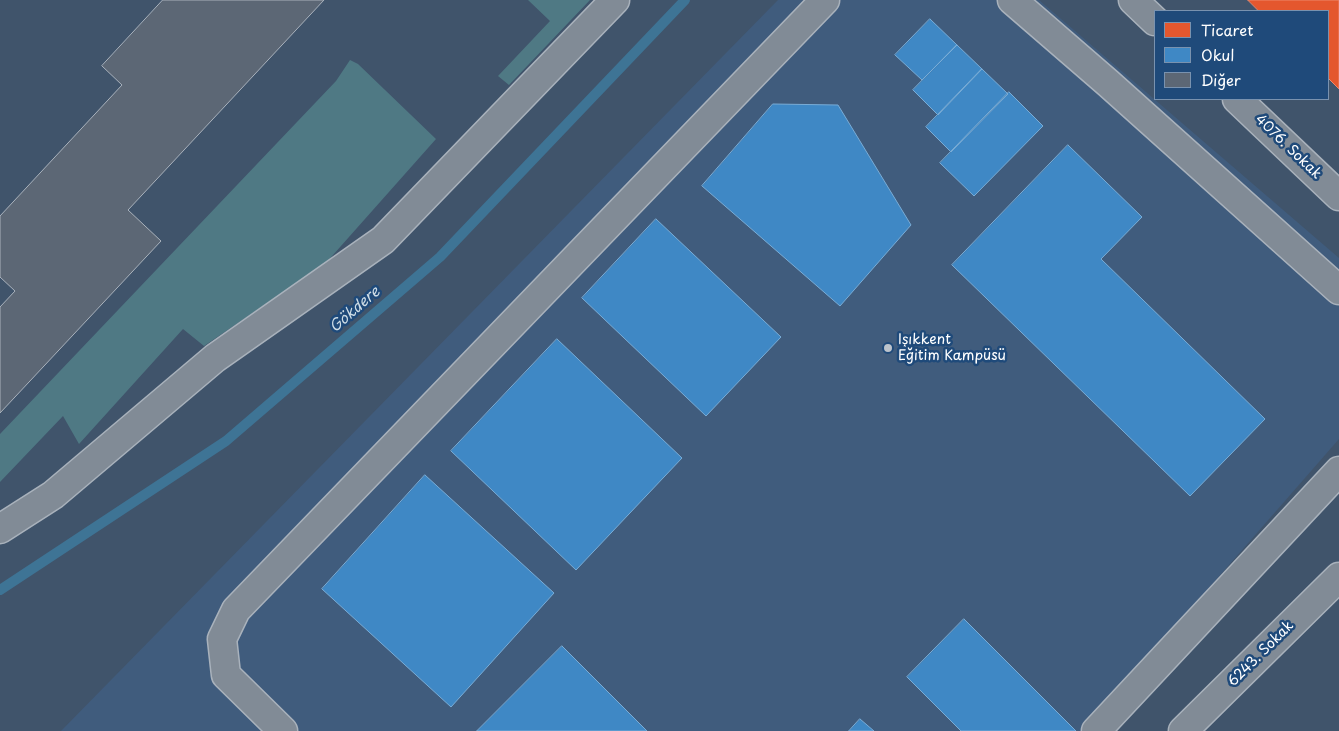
<!DOCTYPE html>
<meta charset="utf-8">
<style>
body{margin:0}
#map{position:relative;width:1339px;height:731px;overflow:hidden;background:#40546b;font-family:"Playpen Sans",sans-serif}
canvas{display:block}
.legend{position:absolute;left:1154px;top:10px;width:175px;height:90px;box-sizing:border-box;background:#1f4a7a;border:1px solid #7992af;margin:0;padding:6px 9px;list-style:none;font-size:15px;color:#fff}
.legend li{display:flex;align-items:center;gap:10px;height:25px}
.legend b{width:25px;border:1px solid #7992af}
</style>
<div id="map">
<canvas width="1339" height="731"></canvas>
<ul class="legend">
<li><b style="height:14px;background:#e4572e"></b>Ticaret</li>
<li><b style="height:14px;background:#3f88c5"></b>Okul</li>
<li><b style="height:14px;background:#5c6775"></b>Diğer</li>
</ul>
</div>
<script>
const ctx = document.querySelector('canvas').getContext('2d');
ctx.lineJoin = 'round';
function fill(path, color) { ctx.fillStyle = color; ctx.fill(path, 'evenodd'); }
function stroke(path, color, width, dash) { ctx.strokeStyle = color; ctx.lineWidth = width; ctx.lineCap = dash ? 'butt' : 'round'; ctx.setLineDash(dash || []); ctx.stroke(path); }
function drawText(font, color, halo, rows, align = 'center') {
  ctx.font = font + ' "Playpen Sans",sans-serif'; ctx.lineWidth = 5; ctx.setLineDash([]); ctx.textBaseline = 'middle'; ctx.strokeStyle = halo; ctx.fillStyle = color; for (const [text, x, y, turn = 0] of rows) {
    ctx.save(); ctx.translate(x, y); ctx.rotate((+turn || 0) * Math.PI / 180); ctx.textAlign = isNaN(turn) ? turn : align; if (halo) ctx.strokeText(text, 0, 0); ctx.fillText(text, 0, 0); ctx.restore();
  }
}
fill(new Path2D(`
 M778,0h261l300,258v181l-255,292h-1023z`), '#405c7d');
fill(new Path2D(`
 M528,0h62l-81,85 -11,-9 52,-55z
 M350,60l8,4 78,75 -111,125 -121,82 -21,-17 -104,115 -16,-28 -63,66v-48l336,-353z`), '#4f7984');
const shops = new Path2D(`
 M1248,0h91v89l-11,-11v-67h-69z`);
fill(shops, '#e4572e');
stroke(shops, '#ec896d', 1);
const schools = new Path2D(`
 M930,19l27,26 -35,35 -27,-25z
 M957,45l25,24 -44,46 -25,-25z
 M982,69l26,25 -57,58 -25,-25z
 M1009,92l34,34 -69,70 -34,-33z
 M773,104l65,1 73,120 -71,81 -138,-120z
 M1068,145l74,72 -41,42 164,160 -75,77 -238,-231z
 M656,219l125,118 -75,79 -124,-118z
 M557,339l125,119 -106,112 -125,-119z
 M425,475l129,118 -103,114 -129,-118z
 M964,619l112,112h-115l-54,-54z
 M562,646l85,85h-170z
 M860,719l14,12h-25z`);
fill(schools, '#3f88c5');
stroke(schools, '#79acd6', 1);
stroke(new Path2D(`
 M0,590l226,-149 214,-184 245,-257`), '#3e7495', 10);
const building = new Path2D(`
 M163,0h161l-196,210 33,31 -161,172v-106l15,-16 -15,-14v-61l122,-131 -20,-19z`);
fill(building, '#5c6775');
stroke(building, '#a9b2bc', 1);
const minor = new Path2D(`
 M1012,0l96,83 231,207
 M1133,0l22,21
 M1237,99l102,97
 M0,529l53,-34 162,-137 168,-118 232,-240
 M283,731l-57,-56 -4,-36 14,-29 589,-610
 M1096,731l243,-260
 M1183,731l156,-154`);
stroke(minor, '#a9b2bc', 31);
stroke(minor, '#818b96', 28);
for (const [x, y, r, color] of [
 [888,348,5,"#bcc3cb"]
]) { const dot = new Path2D(); dot.arc(x, y, r, 0, 2 * Math.PI); ctx.fillStyle = color; ctx.fill(dot); stroke(dot, '#1f4a7a', 2); }
drawText('14px', '#fff', '#1f4a7a', [
 ["4076. Sokak",1288,147,44],
 ["6243. Sokak",1261,654,-45]
]);
drawText('14px', '#fff', '#1f4a7a', [
 ["Işıkkent",898,340],
 ["Eğitim Kampüsü",898,356]
], 'left');
drawText('italic 15px', '#cfdde6', '#1f4a7a', [
 ["Gökdere",355,310,-41]
]);
</script>
